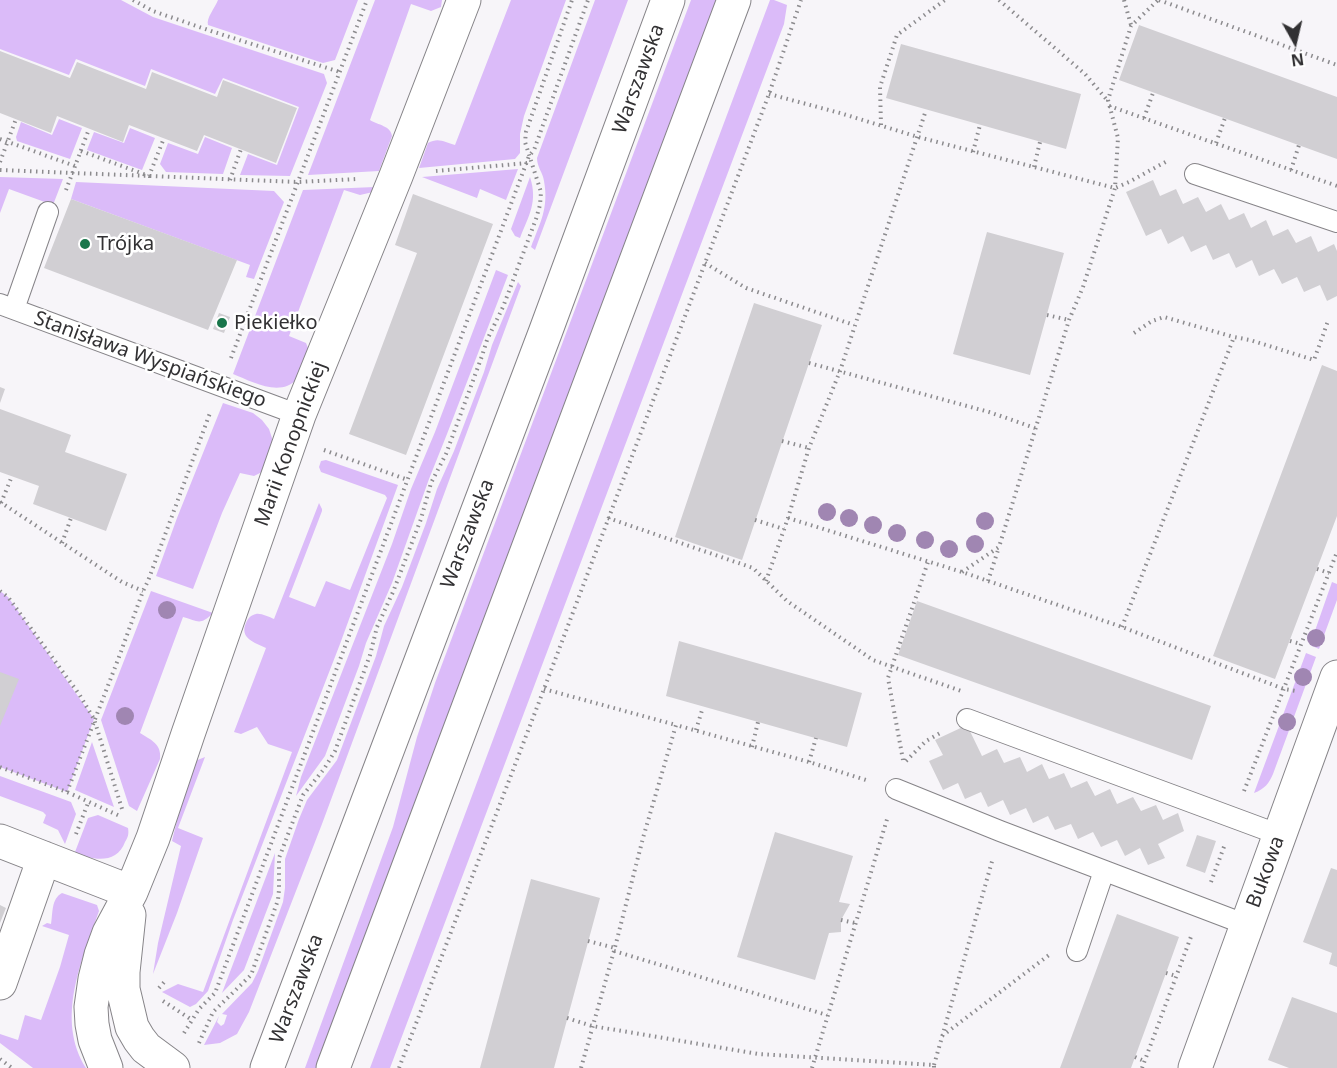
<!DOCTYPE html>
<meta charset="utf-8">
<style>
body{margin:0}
#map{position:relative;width:1337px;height:1068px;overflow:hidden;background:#f7f5f9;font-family:"Noto Sans",sans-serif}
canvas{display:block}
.north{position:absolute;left:1265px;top:12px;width:60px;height:60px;-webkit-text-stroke:4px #fff;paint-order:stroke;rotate:172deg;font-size:16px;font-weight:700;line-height:24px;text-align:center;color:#323133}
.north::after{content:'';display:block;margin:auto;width:21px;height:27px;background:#323133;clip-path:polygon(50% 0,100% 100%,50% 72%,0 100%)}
</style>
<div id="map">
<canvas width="1337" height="1068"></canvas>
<div class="north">N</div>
</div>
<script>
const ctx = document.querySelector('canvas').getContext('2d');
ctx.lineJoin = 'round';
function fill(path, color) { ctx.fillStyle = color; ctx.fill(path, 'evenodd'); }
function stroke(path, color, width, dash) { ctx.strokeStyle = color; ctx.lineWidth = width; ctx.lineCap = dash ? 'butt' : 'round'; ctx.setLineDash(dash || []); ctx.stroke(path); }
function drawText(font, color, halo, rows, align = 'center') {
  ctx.font = font + ' "Noto Sans",sans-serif'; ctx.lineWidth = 5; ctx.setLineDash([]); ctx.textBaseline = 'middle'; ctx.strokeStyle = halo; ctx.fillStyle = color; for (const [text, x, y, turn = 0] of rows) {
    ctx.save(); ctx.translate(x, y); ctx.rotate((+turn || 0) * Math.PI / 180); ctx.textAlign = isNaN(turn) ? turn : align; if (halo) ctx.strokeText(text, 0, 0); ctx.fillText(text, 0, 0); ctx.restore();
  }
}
fill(new Path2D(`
 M0,0h121l32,17 171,57 3,9 -37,93 -50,-1 8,-21 29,11 22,-58 -76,-29 -8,16 -64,-25 -6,17 -69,-27 -7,16 -69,-26z
 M218,0h140l-23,60 -12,3 -115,-38c-2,-7 7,-17 10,-25z
 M375,0h67l-1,7 -10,4 -20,-7 -41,116c8,5 21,6 22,16l-13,35 -71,4z
 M511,0h55l-42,116 -4,18v19l-5,6 -96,9 9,-25c10,-6 17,-1 27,2z
 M595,0h33l-93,250 -4,-3c9,-24 18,-39 13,-66 -1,-8 -7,-14 -7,-23z
 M691,0h26l-401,1068h-11l88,-241 24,-90 18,-54z
 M770,0h4l13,5 -3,19 -394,1044h-20z
 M59,119l23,9 -12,31 -53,-18 -1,-4 5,-15 31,13z
 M130,128l25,10 -13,32 -55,-20 7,-18 30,11z
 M205,137l27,11 -9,26 -57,-2 -6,-8 8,-21 30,11z
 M518,169l-12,31 -26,-11 -3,9 -55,-21z
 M0,177l63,2 -10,26 -44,-16 -9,24z
 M530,177c8,25 -1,38 -10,61l-5,-2 -4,-7z
 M76,182l198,9 10,11 -30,77 -8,-2 4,-12 -179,-66z
 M375,187l-2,5 -13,3 -16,-5 -55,146 17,7 4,10c-4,8 -7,20 -13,26 -17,19 -46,2 -64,-5l70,-184z
 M496,270l12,5 -61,159 -18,45 -37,104 -26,60 -7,23 -34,90 -29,40 5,-19 91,-233 19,-55 24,-57z
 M518,282l3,4 -199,538 -73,188 -12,22 -17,9 -16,2 15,-29 -2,6 4,4 3,-2 3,-9 -5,-1 30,-31 6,-12 25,-69 2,-14v-29l14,-40 8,-19 30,-40 39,-104 8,-30 18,-39 24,-64 11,-34 17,-38 30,-79 8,-27z
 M223,403l30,10 9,7 7,9 4,12 -9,30 -10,5 -14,-3 -18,40 -29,76 -37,-13 21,-58z
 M326,460l72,25 -58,159 -107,276 -25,71 -12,13 -6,3 -28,-15 16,-8 25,8 89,-240 -24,-8 -11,-17 -16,7 -7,-2 32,-84c-11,-5 -27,-10 -20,-25 2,-5 5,-8 10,-9 5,-1 13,3 18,5l45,-116 3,6v2l-33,86 26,10 11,-26 24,9 37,-92 -2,-3 -64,-23 -2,-5 2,-6z
 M1332,582l5,2v16l-18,49 -9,-4z
 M0,591l8,6 86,122 -27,73 -67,-25z
 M151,591l62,22c-13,13 -15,8 -30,4l-43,116c11,7 22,11 20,26l-23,52 -8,-5 -28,-86z
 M1306,653l10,4 -43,117c-4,9 -8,15 -19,19z
 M92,742l22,65 -39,-17z
 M205,757l-27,71 25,10 -26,75 -24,61 5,-31 23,-97 -9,-5 15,-62 8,-18z
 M0,776l71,26 5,12 -11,30 -7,-14 -15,-7 3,-8 -3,-3 -43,-16z
 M98,815l30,13c1,6 0,9 -3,14 -8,22 -32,19 -50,10l13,-34z
 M275,853l-2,41 -29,76 -22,23z
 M62,893l35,12 2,6c-17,49 -44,108 -13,157h-53l-33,-25v-9l18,6 7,-25 16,5 19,-53 9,-32 -27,-9 5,-3 4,1c2,-11 0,-25 11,-31z`), '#dbbbf9');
fill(new Path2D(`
 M1139,25l198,72v62l-218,-79z
 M901,44l180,50 -15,55 -180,-51z
 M0,51l70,27 7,-16 69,27 6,-17 65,25 6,-17 74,28 -21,55 -72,-28 -7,16 -68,-26 -6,17 -66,-26 -6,17 -51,-20z
 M1153,180l7,16 16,-7 7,15 15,-7 8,15 15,-8 8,16 15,-7 7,15 15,-8 7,16 15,-7 8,14 15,-7 7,16 16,-8 3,7v45l-10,5 -7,-16 -16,7 -7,-15 -15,7 -8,-15 -15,7 -7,-16 -16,8 -7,-15 -16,7 -7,-15 -15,7 -8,-16 -15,8 -7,-15 -15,7 -20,-44z
 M413,194l80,30 -87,231 -57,-21 68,-181 -22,-8z
 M71,199l166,61 -29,70 -164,-62z
 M987,232l77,21 -34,122 -77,-21z
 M754,303l68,22 -80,235 -67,-23z
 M219,313l11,4 -6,16 -11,-4z
 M1322,365l15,6v145l-62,163 -62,-23z
 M0,387l5,2 -5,14z
 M0,409l71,26 -6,17 62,22 -21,57 -73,-27 6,-18 -39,-14z
 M917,601l294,105 -19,54 -294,-105z
 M679,641l183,52 -15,54 -181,-51z
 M0,672l19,7 -19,47z
 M967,725l15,31 15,-7 7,14 16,-6 7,15 15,-8 7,15 15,-6 7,15 16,-7 8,15 15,-7 7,15 16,-7 8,14 15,-6 7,15 15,-7 6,18 -26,13 7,14 -17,7 -8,-17 -15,8 -8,-16 -16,7 -8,-15 -15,7 -7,-15 -16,6 -7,-14 -15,7 -7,-15 -16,7 -7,-15 -15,7 -7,-15 -16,7 -7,-16 -15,7 -14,-29 14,-6 -8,-15z
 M775,832l78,24 -14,46 11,2 -9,16v12l-12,1 -14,47 -78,-23z
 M1197,835l19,6 -11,32 -19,-7z
 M1331,868l6,2v97l-8,-3 3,-11 -29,-11z
 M531,879l69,19 -46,170h-74z
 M0,905l6,3 -6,15z
 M1117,914l62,23 -13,36 -35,95h-71z
 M1292,997l45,16v55h-48l-21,-8z`), '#d1cfd3');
const service = new Path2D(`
 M1195,174l142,48
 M0,304l299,111
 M14,309l34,-97
 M967,719l313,116
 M896,789l104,42 247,94
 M1077,951l27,-80`);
const minor = new Path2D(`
 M0,841l131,51
 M129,915l-6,57v17l9,38 7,12 7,9 27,20
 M0,983l44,-125
 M106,1068l-11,-28 -3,-16 -1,-17 4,-28 6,-24 8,-22 22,-41 22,-54 35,-104 111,-319 97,-239 68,-176
 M1195,1068l142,-391`);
const secondary = new Path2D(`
 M267,1068l278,-735 123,-333
 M333,1068l401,-1068`);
stroke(service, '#868488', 22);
stroke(minor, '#868488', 35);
stroke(secondary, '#868488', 35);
stroke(new Path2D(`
 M133,0l20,11 58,20 129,41
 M999,0l86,74 22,26
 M1124,0l7,25
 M1159,0l178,65
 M769,94l71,19 78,24 197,51 14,-6 40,-22
 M1109,106l228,80
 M1144,118l9,-25
 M881,125l-1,-38 17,-52 48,-35
 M0,139l75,27
 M1216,143l9,-25
 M81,151l68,25 15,-38
 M973,152l7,-27
 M0,162l16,-43
 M1034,167l6,-25
 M0,170l298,12 59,-3
 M1291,170l8,-25
 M436,171l92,-8
 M230,180l11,-31
 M66,190l23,-61
 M705,263l41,25 108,37
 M1047,315l22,5
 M1134,333l18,-12 12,-4 70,20
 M231,358l136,-358
 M809,363l180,49 46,16
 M782,441l27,7
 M324,450l84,30
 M0,502l122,80 21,9
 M1,503l11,-27
 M608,518l145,50 34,33 86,59 88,31
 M788,518l174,54 160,55 162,62 12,2
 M755,520l29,9
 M62,543l9,-25
 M1317,569l12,4
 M962,572l37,-25 70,-227 14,-33 32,-99 3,-50 -10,-38 23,-74 27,-26
 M766,581l22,-63 21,-70 31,-77 86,-261
 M988,581l11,-34
 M0,591l8,6 71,97 15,25 29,93
 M1122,627l112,-290 16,3 64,20 14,-39
 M1290,641l11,3
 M544,689l132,36
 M696,730l7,-23
 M752,747l6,-25
 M903,760l-15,-82 40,-116
 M906,761l20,-20 16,-9
 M809,762l7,-24
 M0,767l67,25 55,25
 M1244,791l93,-239
 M67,792l52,-135 24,-66 5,-10 62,-168
 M76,834l12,-31
 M1211,882l14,-38
 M841,920l14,3
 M588,941l27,7
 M614,951l213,64
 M1166,973l10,3
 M159,988l7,-8
 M163,1001l29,19
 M567,1018l25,8 167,28 175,11v3
 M184,1033l15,-24 16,-16 314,-837 5,-6 54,-150
 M942,1036l107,-81
 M199,1043l14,-31 38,-37 27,-75 1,-10v-32l24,-63 21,-26 11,-18 35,-96 7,-28 16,-35 28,-73 10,-36 15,-29 36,-98 5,-16 16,-33 33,-88 4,-14 1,-13 -16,-50 1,-10 46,-132
 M1135,1057l9,4
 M0,1059l12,9
 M934,1065l59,-207
 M399,1068l145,-379 225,-595 32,-94
 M581,1068l33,-117 29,-113 33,-113 133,37 60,19
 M812,1068l76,-252
 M1142,1068l50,-134`), '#8c8b8e', 4, [1.5, 4.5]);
stroke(service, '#fff', 20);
stroke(minor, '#fff', 33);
stroke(secondary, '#fff', 33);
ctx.fillStyle = '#a086b2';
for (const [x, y] of [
 [827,512],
 [849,518],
 [985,521],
 [873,525],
 [897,533],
 [925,540],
 [975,544],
 [949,549],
 [167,610],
 [1316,638],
 [1303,677],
 [125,716],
 [1287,722]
]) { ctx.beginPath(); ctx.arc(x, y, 9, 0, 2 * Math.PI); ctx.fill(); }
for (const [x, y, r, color] of [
 [85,244,6,"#19764b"],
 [222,323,6,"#19764b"]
]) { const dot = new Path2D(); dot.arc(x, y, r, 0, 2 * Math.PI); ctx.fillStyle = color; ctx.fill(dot); stroke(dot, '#fff', 2); }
drawText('20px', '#323133', '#fff', [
 ["Warszawska",639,79,-70],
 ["Stanisława Wyspiańskiego",150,360,20],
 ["Marii Konopnickiej",291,444,-70],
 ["Warszawska",468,534,-69],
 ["Bukowa",1266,872,-70],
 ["Warszawska",297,989,-69]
]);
drawText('20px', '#323133', '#fff', [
 ["Trójka",97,244],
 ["Piekiełko",234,323]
], 'left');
</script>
